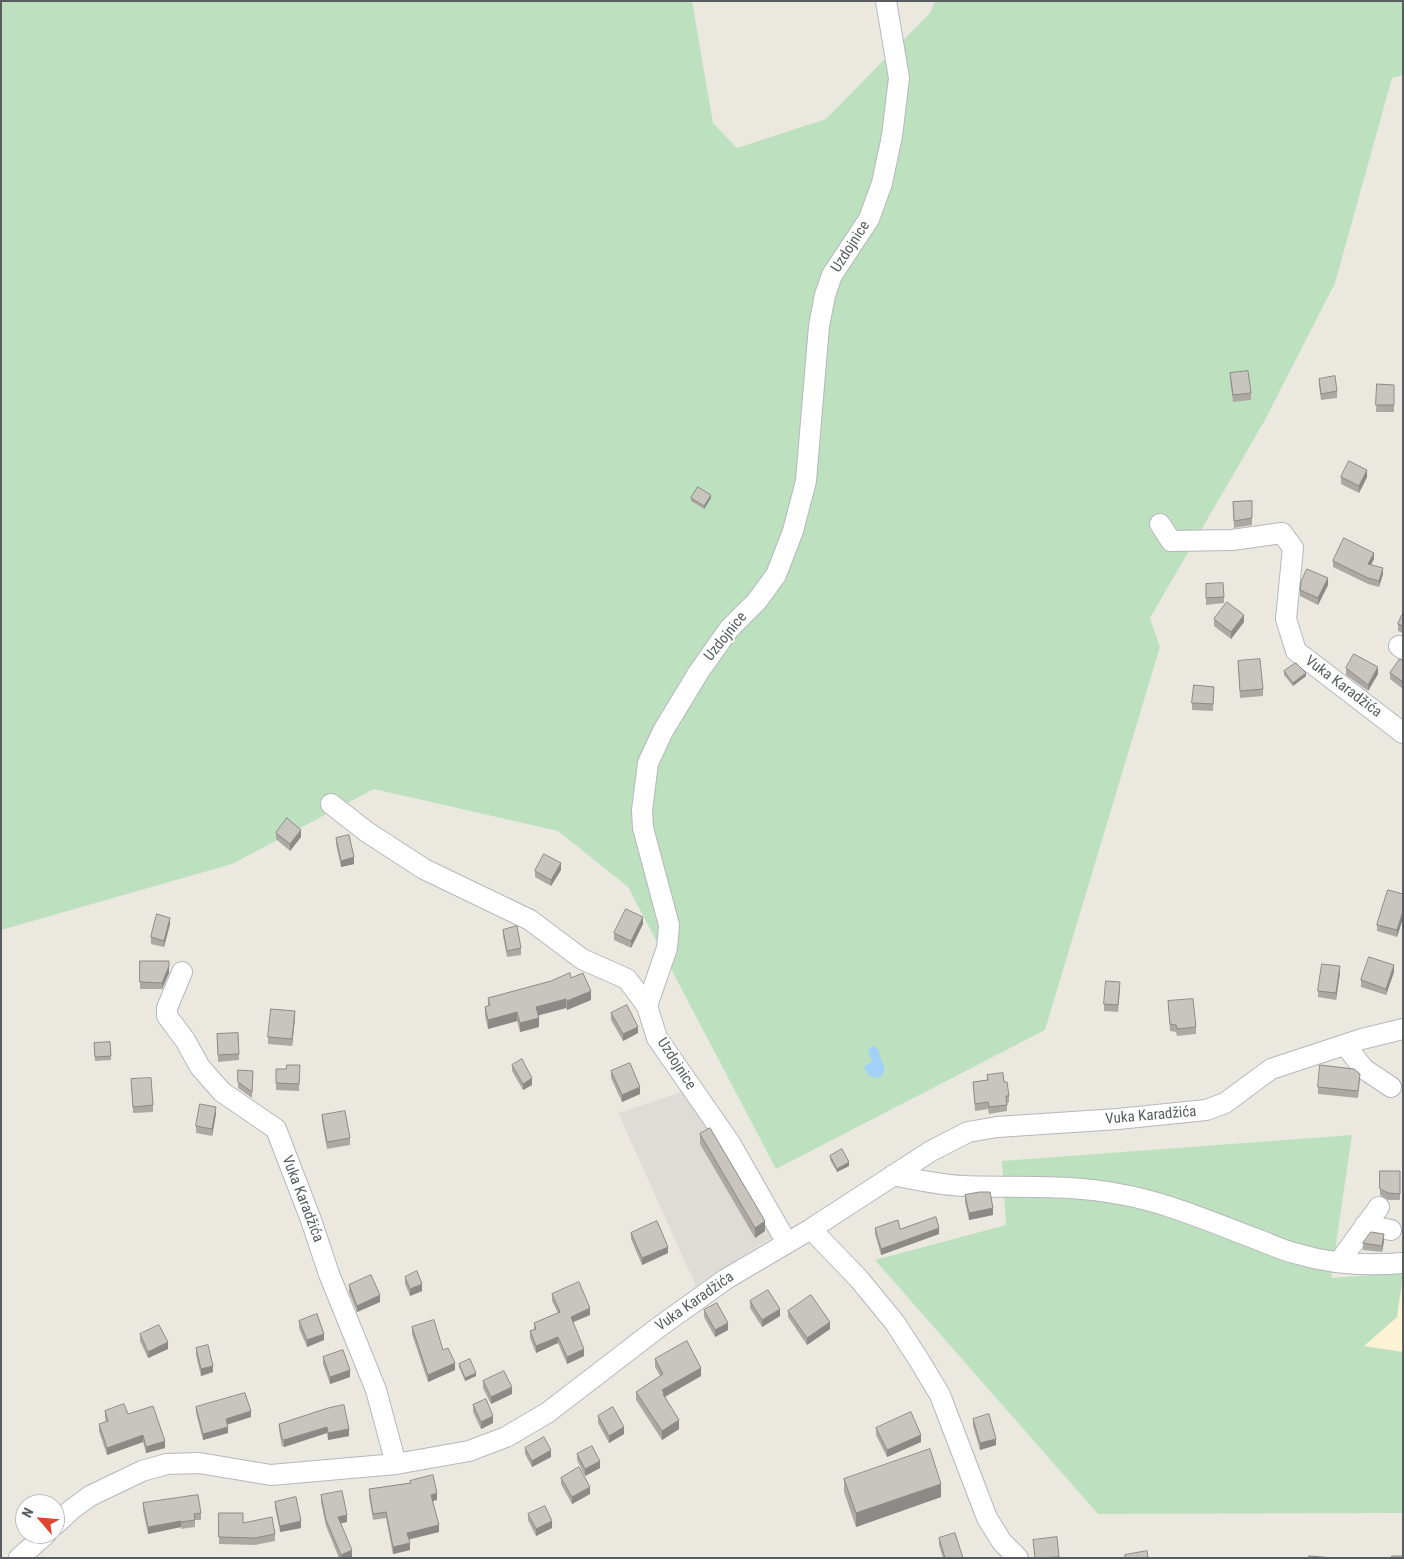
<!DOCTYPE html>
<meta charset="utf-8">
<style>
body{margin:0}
#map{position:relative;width:1404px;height:1559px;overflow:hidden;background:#ebe9df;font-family:"Roboto Condensed",sans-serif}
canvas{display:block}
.frame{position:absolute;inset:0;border:2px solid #585b60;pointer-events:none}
.north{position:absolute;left:15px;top:1494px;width:50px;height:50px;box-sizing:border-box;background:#fff;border:1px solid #bcbdbf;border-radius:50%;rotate:297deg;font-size:14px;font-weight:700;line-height:20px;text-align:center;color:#585b60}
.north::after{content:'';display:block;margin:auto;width:18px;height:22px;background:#de4633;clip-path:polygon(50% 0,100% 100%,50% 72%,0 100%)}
</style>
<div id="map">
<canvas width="1404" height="1559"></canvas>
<div class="frame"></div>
<div class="north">N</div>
</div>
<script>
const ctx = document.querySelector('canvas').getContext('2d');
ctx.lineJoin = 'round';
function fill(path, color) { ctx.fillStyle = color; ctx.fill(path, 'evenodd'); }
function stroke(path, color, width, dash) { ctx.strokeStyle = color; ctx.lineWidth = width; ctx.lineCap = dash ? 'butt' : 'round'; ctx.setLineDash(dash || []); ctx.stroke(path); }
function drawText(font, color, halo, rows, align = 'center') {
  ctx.font = font + ' "Roboto Condensed",sans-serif'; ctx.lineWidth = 4; ctx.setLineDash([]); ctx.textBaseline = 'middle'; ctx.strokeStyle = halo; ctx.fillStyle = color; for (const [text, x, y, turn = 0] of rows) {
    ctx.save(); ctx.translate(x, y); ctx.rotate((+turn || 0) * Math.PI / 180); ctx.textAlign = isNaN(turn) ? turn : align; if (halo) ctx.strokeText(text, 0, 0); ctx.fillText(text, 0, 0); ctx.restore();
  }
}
fill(new Path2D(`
 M1403,1281v71l-40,-5 34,-30z`), '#fbf3d4');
fill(new Path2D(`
 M685,1091l87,146 -76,49 -78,-173z`), '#dedcd7');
fill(new Path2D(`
 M1,1h691l21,122 24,25 89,-29 104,-106 5,-12h468v74l-11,3 -57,205 -70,137 -115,198 10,29 -115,383 -269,139 -148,-282 -70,-56 -184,-42 -142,75 -231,66z
 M1352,1135l-21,143 72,-5 -6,44 -33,29 39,6v161l-305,1 -223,-254 131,-35 -4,-64z`), '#bde1be');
fill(new Path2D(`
 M874,1046l4,4 7,20 -5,8 -11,-2 -5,-10 8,-4 -4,-13z`), '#a1d0f9');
const minor = new Path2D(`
 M1160,524l11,17 61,-1 50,-7 11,15 -7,71 10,32 107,82
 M1399,646l4,3
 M331,804l36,28 57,37 106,51 52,39 45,20 20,27
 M182,972l-15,36v8l18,24 15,27 22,25 54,37 35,91 18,54 47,116 20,74
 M1345,1045l19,24 27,18
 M893,1175c23,5 47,10 71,11 51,2 104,-2 155,8 48,8 94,29 140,46 13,5 25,11 39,14 33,10 70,12 105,9
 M1365,1225l26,5
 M811,1229l48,50 36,44 24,37 21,35 47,123 15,24 16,16
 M787,1243l-57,-100 -73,-105 -10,-32 20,-58 2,-23 -26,-97 -1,-18 6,-47 15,-32 35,-58 31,-44 28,-28 19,-26 17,-44 13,-50 13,-155 6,-31 7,-20 37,-56 13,-36 10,-47 7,-58 -13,-77
 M1339,1262l40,-55
 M55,1525l16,-15 19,-14 52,-25 25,-7 32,-1 72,12 125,-11 73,-13 37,-14 41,-24 112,-86 67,-48 85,-50 120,-78 37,-19 29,-5 121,-8 88,-9 19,-7 46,-34 91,-30 41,-10
 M19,1558l27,-24`);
stroke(minor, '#b5b7bc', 22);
stroke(minor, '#fff', 20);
fill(new Path2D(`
 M1230,373l21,20v7l-18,2 -3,-22z
 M1319,379l18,12v7l-16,2 -2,-15z
 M1377,384l17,1v27h-18z
 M1341,477h26l-8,16 -18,-9z
 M691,498h20l-7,11 -13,-8z
 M1252,501v24l-18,3 -1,-26z
 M1374,559l-3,6 12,9 -4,13 -11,-3 -35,-17v-6z
 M1206,584l18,13v6l-18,2z
 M1328,585l-10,20 -18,-9v-6z
 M1403,613v20l-5,-2v-7z
 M1214,619l30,3 -13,17 -17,-13z
 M1238,661l25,28v7l-23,2z
 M1403,661v28l-13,-10v-6z
 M1346,668l32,6 -10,17 -22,-16z
 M1284,671l22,5 -13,10 -9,-11z
 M1214,693l-1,18 -21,-1v-7z
 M276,833l25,4 -11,14 -14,-12z
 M336,838l18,26 -13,3 -5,-23z
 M561,870l-10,16 -16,-9v-6z
 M1403,894v24l-6,19 -20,-6v-6z
 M170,924l-6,23 -13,-3v-7z
 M643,924l-12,24 -17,-8v-7z
 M503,930l18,18v7l-14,2 -4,-21z
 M140,961h29v12l-7,16h-22z
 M1394,972l-8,23 -25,-8v-7z
 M1340,973l-4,27 -18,-3v-6z
 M571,978l20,22 -24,10 -1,-2 -27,7v12l-19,5 -3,-11 -29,8 -3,-13v-9l3,-1v-8z
 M1120,989l-2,23 -14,-1v-7z
 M1168,1001l28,26v7l-19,2 -1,-4 -6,-1z
 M611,1013l27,20 -15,8 -12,-21z
 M295,1018l-3,28 -24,-2v-7z
 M217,1034l22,20v6l-21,2z
 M110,1042l1,18 -16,1 -1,-18z
 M300,1065l-1,26 -23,-1v-21h10z
 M512,1065l20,20 -9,5 -11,-19z
 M253,1071l-1,27 -14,-10v-6z
 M611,1071l29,23 -18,8 -11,-24z
 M987,1075l17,7 5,14v6l-2,1v8l-18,3 -1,-5 -13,2 -2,-29 14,-2z
 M131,1079l22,26v7l-20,1z
 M1360,1080l-2,18 -40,-4v-7z
 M216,1114l-4,22 -16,-3v-7z
 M322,1115l28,23v7l-23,4 -5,-27z
 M700,1134l65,97 -10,7 -55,-94z
 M830,1156l19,10 -12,6 -7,-12z
 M1380,1171h20v29h-12l-8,-5z
 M965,1195l28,20 -24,5 -4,-18z
 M875,1228l25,1 39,5 -58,21 -6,-21z
 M631,1233l37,20 -26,12 -11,-26z
 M1384,1241l-2,11 -19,-2v-7z
 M405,1277l17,14 -12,5 -5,-12z
 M349,1285l31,17 -23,10 -8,-20z
 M552,1294l38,21 -17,7 11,34 -17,8 -9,-21 -22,10 -6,-15v-7l4,-1v-7l24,-10 -6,-12z
 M750,1301l30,15 -18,11 -12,-19z
 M704,1310l24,20 -13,7 -11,-20z
 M788,1311l42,18 -23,16 -19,-28z
 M299,1321l25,19 -17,7 -8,-19z
 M412,1327l43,43 -27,12 -16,-48z
 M140,1334l28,15 -20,9 -8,-17z
 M196,1348l17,24 -12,4 -5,-21z
 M323,1357l27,20 -20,7 -7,-20z
 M655,1359l46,17 -36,21 14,32 -17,11 -26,-40v-8l24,-16 -5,-9z
 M459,1364l17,12 -11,5 -6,-14z
 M483,1381l29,13 -21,10 -8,-16z
 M473,1405l20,18 -12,6 -8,-17z
 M196,1407l55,10 -24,7 1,9 -25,7 -7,-27z
 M105,1411l23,3 37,34 -19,5 -3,-11 -36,13 -8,-24v-7l7,-2 -1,-4z
 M598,1416l26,18 -15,9 -11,-20z
 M973,1419l23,26 -16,5 -7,-24z
 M279,1424l70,5v7l-21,4 -1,-7 -43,14 -2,-1 -3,-16z
 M876,1428l45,14 -34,15 -11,-22z
 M525,1448l26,9 -19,10 -7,-13z
 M577,1454l23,14 -15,8 -8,-16z
 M561,1478l29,16 -18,10 -11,-20z
 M844,1479l97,18 -85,30 -12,-35z
 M410,1481l27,19 -4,1 6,31 -30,7 1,11 -17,4 -7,-36 -13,2 -4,-24v-7l41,-6z
 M321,1495l26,27 -7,1 12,34 -13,1 -13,-32 -5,-24z
 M275,1502l26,26 -21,4 -5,-24z
 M143,1503l58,10v7h-6v7l-14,2v-2l-33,7 -5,-24z
 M219,1513l24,10 32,11v7l-20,4 -36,-1z
 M528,1514l24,14 -16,8 -8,-16z
 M939,1538l24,20h-20l-4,-13z`), '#aca9a4');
fill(new Path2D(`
 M1367,470v7l-8,16v-7z
 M711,495v3l-7,11v-3z
 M1374,553v6l-6,11v-6z
 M1383,568v6l-4,13v-6z
 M1328,578v7l-10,20v-7z
 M1244,615v7l-13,17v-7z
 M1378,667v7l-10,17v-6z
 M1306,673v3l-13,10v-3z
 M301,830v7l-11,14v-7z
 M354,857v7l-13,3v-6z
 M561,863v7l-10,16v-6z
 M1403,911v7l-6,19v-7z
 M643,917v7l-12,24v-7z
 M170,918v6l-6,23v-6z
 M1394,965v7l-8,23v-6z
 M169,966v7l-7,16v-6z
 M1340,966v7l-4,27v-7z
 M591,991v9l-24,10v-9z
 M566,999v9l-30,8v-9z
 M295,1011v7l-3,28v-7z
 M517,1012v9l-29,8v-9z
 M539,1018v9l-19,5v-9z
 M638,1027v6l-15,8v-7z
 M532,1078v7l-9,5v-6z
 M640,1087v7l-18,8v-7z
 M216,1107v7l-4,22v-7z
 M849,1162v4l-12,6v-3z
 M993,1208v7l-24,5v-7z
 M765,1221v10l-10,7v-10z
 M939,1228v6l-58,21v-6z
 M1384,1234v7l-2,11v-6z
 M668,1247v6l-26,12v-7z
 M422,1284v7l-12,5v-7z
 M380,1295v7l-23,10v-6z
 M590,1308v7l-19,8v-6z
 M780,1309v7l-18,11v-7z
 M830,1322v7l-23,16v-7z
 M728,1323v7l-13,7v-7z
 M324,1334v6l-17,7v-7z
 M558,1337v6l-22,10v-7z
 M168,1342v7l-20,9v-6z
 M584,1349v7l-17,8v-7z
 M455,1363v7l-27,12v-7z
 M213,1366v6l-12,4v-7z
 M701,1368v8l-37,21 -2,-7z
 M350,1370v7l-20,7v-7z
 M476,1373v3l-11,5v-3z
 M512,1387v7l-21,10v-7z
 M251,1411v6l-25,8v-6z
 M493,1416v7l-12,6v-7z
 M679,1420v9l-17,11v-9z
 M228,1427v6l-25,7v-6z
 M327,1427v6l-43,14v-7z
 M624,1427v7l-15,9v-7z
 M349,1429v7l-21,4v-7z
 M143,1435v7l-36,13v-7z
 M921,1435v7l-34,15v-7z
 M996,1439v6l-16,5v-7z
 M165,1441v7l-19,5v-6z
 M551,1450v7l-19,10v-6z
 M600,1461v7l-15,8v-7z
 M941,1484v13l-85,30v-14z
 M590,1487v7l-18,10v-7z
 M437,1493v7l-6,1v-6z
 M347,1515v7l-9,2v-7z
 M181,1521v6l-33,7v-7z
 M301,1521v7l-21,4v-6z
 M552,1521v7l-16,8v-7z
 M439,1525v7l-32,8v-7z
 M410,1543v7l-17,4v-7z
 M352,1550v7l-11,1v-3z`), '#8c8a86');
const building = new Path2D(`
 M1248,371l3,22 -18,2 -3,-22z
 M1335,376l2,15 -16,3 -2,-15z
 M1377,384l17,1v20h-18z
 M1349,461l18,9 -8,16 -18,-9z
 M698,487l13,8 -7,11 -13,-8z
 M1252,501v17l-18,3 -1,-19z
 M1344,538l30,15 -6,11 15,4 -4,13 -11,-3 -35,-17z
 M1307,569l21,9 -10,20 -18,-8 1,-8z
 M1223,583l1,14 -18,1v-14z
 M1227,602l17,13 -13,17 -17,-13z
 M1403,613v13l-5,-2z
 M1354,654l24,13 -10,18 -22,-17z
 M1260,659l3,30 -23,2 -2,-30z
 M1400,659l3,2v21l-13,-9z
 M1296,663l10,10 -13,10 -9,-12z
 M1194,685l20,2 -1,17 -21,-1z
 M287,818l14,12 -11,14 -14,-11z
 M349,835l5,22 -13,4 -5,-23z
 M544,854l17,9 -10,17 -16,-9z
 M1388,890l15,4v17l-6,19 -20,-5z
 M626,909l17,8 -12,24 -17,-8z
 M157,914l13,4 -6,23 -13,-4z
 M517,926l4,22 -14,3 -4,-21z
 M1369,957l25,8 -8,24 -25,-9z
 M140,961h29v5l-7,17 -22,-1z
 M1322,964l18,2 -4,27 -18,-2z
 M570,973l1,5 12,-5 8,18 -24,10 -1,-2 -30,8 3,11 -19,5 -3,-11 -29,8 -3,-13 5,-2 -2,-7 63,-17z
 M1106,981l14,1 -2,23 -14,-1z
 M1193,999l3,28 -19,2 -1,-4 -6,-1 -2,-23z
 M627,1005l11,22 -15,7 -12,-21z
 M271,1009l24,2 -3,28 -24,-2z
 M238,1033l1,21 -21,1 -1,-21z
 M110,1042l1,14 -16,1 -1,-14z
 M522,1059l10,19 -9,6 -11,-19z
 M630,1063l10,24 -18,8 -11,-24z
 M287,1065h13l-1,19 -23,-1v-14h10z
 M1320,1065l34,4 6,5 -2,17 -40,-4z
 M238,1070l15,1 -1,21 -14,-10z
 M1003,1073l1,9h3l2,14h-3l1,9 -18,2 -1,-5 -13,2 -2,-22 15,-2 -1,-5z
 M151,1078l2,27 -20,2 -2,-28z
 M200,1104l16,3 -4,22 -16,-3z
 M345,1111l5,27 -23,4 -5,-27z
 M710,1128l55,93 -10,7 -55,-94z
 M842,1149l7,13 -12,7 -7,-13z
 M1380,1171h20v23l-12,-1 -8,-4z
 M980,1192h10l3,16 -24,5 -4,-18z
 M936,1217l3,11 -58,21 -6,-21 23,-8 2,9z
 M657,1221l11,26 -26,11 -11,-25z
 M1371,1232l13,2 -2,12 -19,-3z
 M417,1271l5,13 -12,5 -5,-12z
 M371,1275l9,20 -23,11 -8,-21z
 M579,1282l11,26 -19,9 13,32 -17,8 -9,-20 -22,9 -6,-15 6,-2 -2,-6 26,-11 -8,-18z
 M768,1290l12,19 -18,11 -12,-19z
 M811,1295l19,27 -23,16 -19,-27z
 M717,1303l11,20 -13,7 -11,-20z
 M317,1314l7,20 -17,6 -8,-19z
 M434,1320l9,30 5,-2 7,15 -27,12 -16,-48z
 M159,1325l9,17 -20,10 -8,-18z
 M687,1341l14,27 -39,22 2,3 -1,1 16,26 -17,11 -26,-39 27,-18 -8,-15z
 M208,1345l5,21 -12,3 -5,-21z
 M343,1350l7,20 -20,7 -7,-20z
 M470,1359l6,14 -11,5 -6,-14z
 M504,1371l8,16 -21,10 -8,-16z
 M245,1393l6,18 -25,8 2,8 -25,7 -7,-27z
 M486,1399l7,17 -12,6 -8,-17z
 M124,1404l4,10 25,-8 12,35 -19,6 -3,-12 -36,13 -8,-24 9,-3 -3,-10z
 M344,1405l5,24 -21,4 -1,-6 -43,13 -2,-1 -3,-15 49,-16z
 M613,1407l11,20 -15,9 -11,-20z
 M911,1412l10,23 -34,15 -11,-22z
 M989,1414l7,25 -16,4 -7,-24z
 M544,1437l7,13 -19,11 -7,-13z
 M592,1446l8,15 -15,8 -8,-15z
 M930,1449l11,35 -85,29 -12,-34z
 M579,1467l11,20 -18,10 -11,-19z
 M433,1475l4,18 -6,2 8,30 -32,8 3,10 -17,4 -7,-35 -13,2 -4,-25 42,-6 -1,-2z
 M342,1491l5,24 -9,2 14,33 -11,5 -15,-35 -5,-25z
 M198,1495l3,18 -7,1 1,6 -14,2v-1l-33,6 -5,-24z
 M296,1497l5,24 -21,5 -5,-24z
 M545,1506l7,15 -16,8 -8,-15z
 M219,1513h24v10l29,-6 3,17 -20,4 -36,-1z
 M955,1533l8,25h-18l-6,-20z
 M1057,1537l2,20 -24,1 -2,-18z
 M1147,1551l1,7h-23v-3z
 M1309,1556l25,2h-25z
 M1392,1556h11v2h-11z`);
fill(building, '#c8c5bf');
stroke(building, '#8c8a86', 1);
drawText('15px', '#585b60', '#fff', [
 ["Uzdojnice",851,247,-57],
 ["Uzdojnice",726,637,-51],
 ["Vuka Karadžića",1343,687,37],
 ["Uzdojnice",676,1064,57],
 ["Vuka Karadžića",1151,1116,-5],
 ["Vuka Karadžića",302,1199,69],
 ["Vuka Karadžića",695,1302,-35]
]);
</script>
